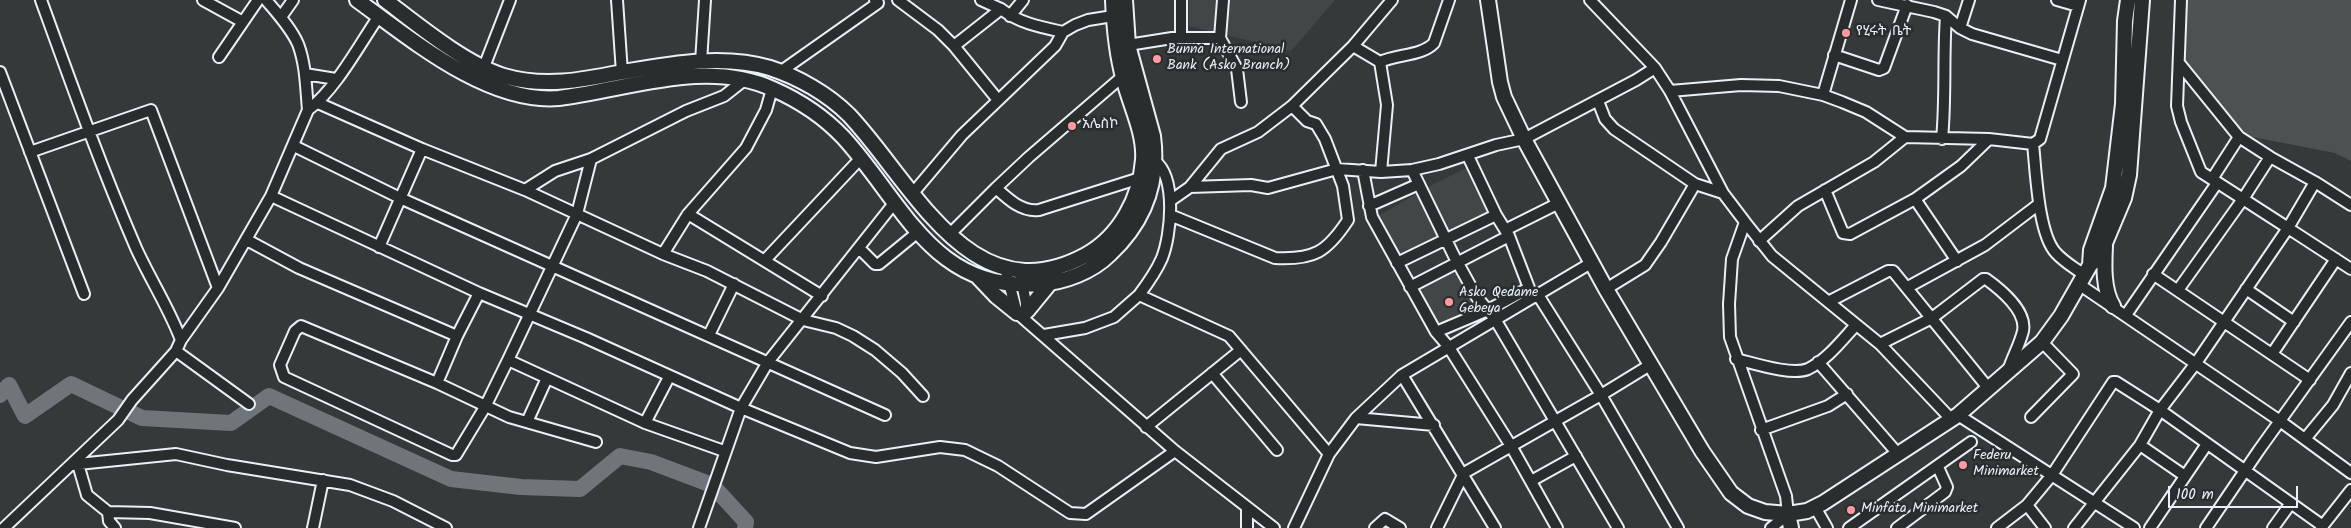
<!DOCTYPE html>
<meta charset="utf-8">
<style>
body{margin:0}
#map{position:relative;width:2351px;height:528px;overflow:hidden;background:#35393a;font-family:Kalam,sans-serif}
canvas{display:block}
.scale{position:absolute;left:2168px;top:486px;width:130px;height:22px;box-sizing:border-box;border:2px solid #e8f1f8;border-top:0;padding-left:6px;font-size:15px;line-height:18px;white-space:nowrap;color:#e8f1f8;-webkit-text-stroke:4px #2a2d2e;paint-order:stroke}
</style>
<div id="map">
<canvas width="2351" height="528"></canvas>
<div class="scale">100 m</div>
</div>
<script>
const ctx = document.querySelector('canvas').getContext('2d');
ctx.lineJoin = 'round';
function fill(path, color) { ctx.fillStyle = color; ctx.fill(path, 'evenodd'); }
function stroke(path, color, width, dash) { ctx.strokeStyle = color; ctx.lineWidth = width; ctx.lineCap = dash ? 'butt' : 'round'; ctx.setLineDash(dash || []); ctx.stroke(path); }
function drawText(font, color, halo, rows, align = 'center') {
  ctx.font = font + ' Kalam,"Noto Sans Ethiopic",sans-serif'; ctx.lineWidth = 5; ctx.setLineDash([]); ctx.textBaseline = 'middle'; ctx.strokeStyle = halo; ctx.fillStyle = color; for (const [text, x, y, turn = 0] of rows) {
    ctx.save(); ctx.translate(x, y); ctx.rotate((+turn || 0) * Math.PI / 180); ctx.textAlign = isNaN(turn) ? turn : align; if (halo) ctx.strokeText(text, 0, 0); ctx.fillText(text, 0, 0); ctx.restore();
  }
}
fill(new Path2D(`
 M1189,0h146l-44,51 -102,-25z
 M1466,168l22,44 -40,20 -24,-43z
 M1418,193l23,42 -42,21 -21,-40z
 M1457,269l25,44 -40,22 -26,-44z`), '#424647');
fill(new Path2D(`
 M2187,0h164v161l-16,-8 -93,-18 -71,-73z`), '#4d5152');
stroke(new Path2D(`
 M0,395l9,-10 16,31 46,-32 71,34 89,5 38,-27 182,83 70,8 59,2 40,-33 31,6 61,23 34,37 -1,6`), '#707579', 16);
const minor = new Path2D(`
 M41,0c30,83 60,167 95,248 14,31 33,60 45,92
 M203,0l40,22
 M266,0c11,13 25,28 32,44 8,21 8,45 10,66
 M617,0l5,73
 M898,0l40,30 16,16
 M981,0l20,9
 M1590,0l65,68
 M1878,0l56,12 12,4 14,12 9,-28
 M2057,0l21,6
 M2181,0l-4,106 4,16 20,50 42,27 27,-42 45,25
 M1010,16l13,-16
 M281,17l12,-17
 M1960,28l12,6 90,26
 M1181,38v-38
 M1220,38l3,-38
 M1128,45l44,-7h48l17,31 4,33
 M1353,46l27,16 7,43 -6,67
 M1834,55l45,15 5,-2 23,-63
 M219,57l39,-57
 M701,62l4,-62
 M1380,62c17,-8 42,-6 54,-19l15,-43
 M2179,63l60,74 31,20
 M484,67l26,-67
 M0,72l84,222
 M780,72l98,-69 -3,-3
 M305,74l31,5
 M1123,76l-94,81 -33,31c13,12 26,24 43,22l101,-32
 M1823,95l28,-95
 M998,100l-44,-54 47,-37c18,14 39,18 62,23
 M1598,101l7,18 9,10 81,55 28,9
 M318,103l104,46 103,41 138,64 44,17 96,49 33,8 17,8 22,14 27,23 21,23
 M1942,139c4,-41 1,-82 4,-123
 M2033,144c3,27 5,90 23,109 8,9 19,15 28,22
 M294,146l106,52 485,217
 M591,159l-14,55 -69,146 -23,47 -29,48h-4l-168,-78 -4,-12 15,-34 6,-5 136,57 72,34 87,25
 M1155,161c22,17 16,74 7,97 -6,14 -14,25 -23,37l90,41 100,118
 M1363,170l9,47 64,115 12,14 63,100 46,82
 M1412,170l42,86 22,40 19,23 123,209
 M2212,179l27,-42
 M1190,187l31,-38 37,-17 34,-26 61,-60 39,-46
 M525,190l30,-19 36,-12 95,-48 38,-15 19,-15
 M1825,190l18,43 7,1 65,-35 46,-33 28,-27
 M913,193l49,-58 93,-89 8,-14 12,-7 13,-5 25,-4
 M271,196l208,97 107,45 155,70 109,45 26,4 64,-10 25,3 33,16 72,47 16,1 89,-63
 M1915,199l42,62
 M1170,201l20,-14 61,-2 17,3 69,-19 44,3 31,-2 27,-6 57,-19 28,-6 112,-59 19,-12 15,23
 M1369,206l50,-22
 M688,214l134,82
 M1170,215l105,43c39,2 52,-6 73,-38l-5,-34 -18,-47 -9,-15 -9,-3 -15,-15
 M1745,222l27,34 108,88 71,75
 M1505,230l54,-27
 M949,235l47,-47
 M247,240l52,28 158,68 -20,47
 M1759,241l39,-35 76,-44 31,-25
 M379,247l43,-98
 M859,248l16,16h4l39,-32
 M663,254l25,-40 58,-66 20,-38 6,-21
 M765,260l95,-101
 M1397,263l99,-48
 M1005,268l12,45 158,138 99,77
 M2153,274l157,106
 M1021,278l5,25v12
 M2080,285l200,136 71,52
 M1410,287l99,-51
 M1908,287l77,-42 54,-41
 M218,288l53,-92 37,-86c28,-21 51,-65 71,-94
 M1606,289l39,-24 16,-23 34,-58
 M2246,289l48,33
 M2178,290l65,-91 45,29 27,-46 36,23
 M1538,295l63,100 77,133
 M1830,301l58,-30h5l96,118
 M2126,315l91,-132
 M1436,332l52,-22 41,-22 -20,-52 -13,-21 -28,-59
 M709,335l25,-51
 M1044,335l41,-7 29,-11 25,-22
 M457,336l22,-43
 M1880,344l52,-26 51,-39h3c14,10 41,32 37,52 -3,13 -11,27 -15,40
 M176,351l73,53
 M2272,354l64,-95
 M1736,359c17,4 56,17 72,10 19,-9 34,-29 48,-44
 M508,360l137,63 79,28
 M1818,362l81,93
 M1212,373l65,77
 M1402,375l93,153
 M1958,415l176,113
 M2031,417l42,-43 -31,-32
 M1356,418l78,7
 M527,422l20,-44
 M645,423l24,-46
 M1146,427l95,-77
 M1761,430l67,-24 19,-12
 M2305,439l28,-34 18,-32
 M2140,445l45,31
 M78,464l98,-10 51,11 123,20 43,16 53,27
 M72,465l6,-1 9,31 21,17 1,9 6,7
 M1531,481l45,-25
 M2027,505l18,23
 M1815,507l12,21
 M108,512l42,1 85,15
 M4,528l114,-108 14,-20 44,-49 5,-11 37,-52 -67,-178 -121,42
 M313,528l10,-48
 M699,528l42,-120 27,-46 127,-160
 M1247,528v-21
 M1294,528l35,-74 27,-36 46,-43 189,-112
 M1375,528l10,-9 15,9
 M1437,528l27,-55 137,-78 49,-30
 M1771,528l17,-14 -2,-18 -56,-159 -1,-33 3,-45 13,-37 -22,-29 -53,-102 71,-6 38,1 44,9 19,7 24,10 39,25 84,2 44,5 7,-5 40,-139
 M1849,528l122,-86
 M1897,528l48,-36 2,-5 -9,-20
 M1997,528l30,-23 25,-30 61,-93h3l44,28 163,116
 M2074,528l66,-83 20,-35 36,-47 92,-135 63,41
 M2150,528l57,-84
 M2206,528l53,-78 92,-128
 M2273,528l18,-25
 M2321,528l30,-38`);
const major = new Path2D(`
 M357,0c55,40 131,104 202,98 68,-8 146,-40 214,-9 25,11 50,27 70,48 60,65 90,156 197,147 25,-2 52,-12 70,-30 34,-32 49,-72 43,-118l-25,-91 -3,-45
 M385,0c33,25 80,64 119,76 41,12 79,4 119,-4 47,-8 100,-18 147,-4 28,9 58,26 79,47 65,69 123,202 237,140 34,-19 54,-57 57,-95 2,-26 -12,-53 -19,-79 -7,-25 -10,-55 -11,-81
 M1488,0l12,82 4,15 20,42 82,150 96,162 29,42 17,13 17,6 23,2 3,14
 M2105,246c-1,19 -2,44 8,60
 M2090,265l1,-15 22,-62 10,-84 2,-83 3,-21
 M978,277l18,19 21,17
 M1027,311l23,-28
 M1788,514l19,-3 16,-8 135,-88 84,-73 19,-26 29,-51 10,-10 24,-57 5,-23 13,-175`);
stroke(minor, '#e8f1f8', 14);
stroke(major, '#e8f1f8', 18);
stroke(minor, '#2a2d2e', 10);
stroke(major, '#2a2d2e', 14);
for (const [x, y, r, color] of [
 [1846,33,5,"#ff9aa2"],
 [1157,59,5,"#ff9aa2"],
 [1072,126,5,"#ff9aa2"],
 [1449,302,5,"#ff9aa2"],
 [1963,465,5,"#ff9aa2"],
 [1851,510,5,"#ff9aa2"]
]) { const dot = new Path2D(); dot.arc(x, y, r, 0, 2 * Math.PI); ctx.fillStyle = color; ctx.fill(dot); stroke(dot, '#2a2d2e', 2); }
drawText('14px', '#e8f1f8', '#2a2d2e', [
 ["የሂሩት ቤት",1856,33],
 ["Bunna International",1167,51],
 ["Bank (Asko Branch)",1167,67],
 ["አሌስኮ",1082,126],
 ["Asko Qedame",1459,294],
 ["Gebeya",1459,310],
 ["Federu",1973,457],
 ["Minimarket",1973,473],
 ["Minfata Minimarket",1861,510]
], 'left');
</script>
